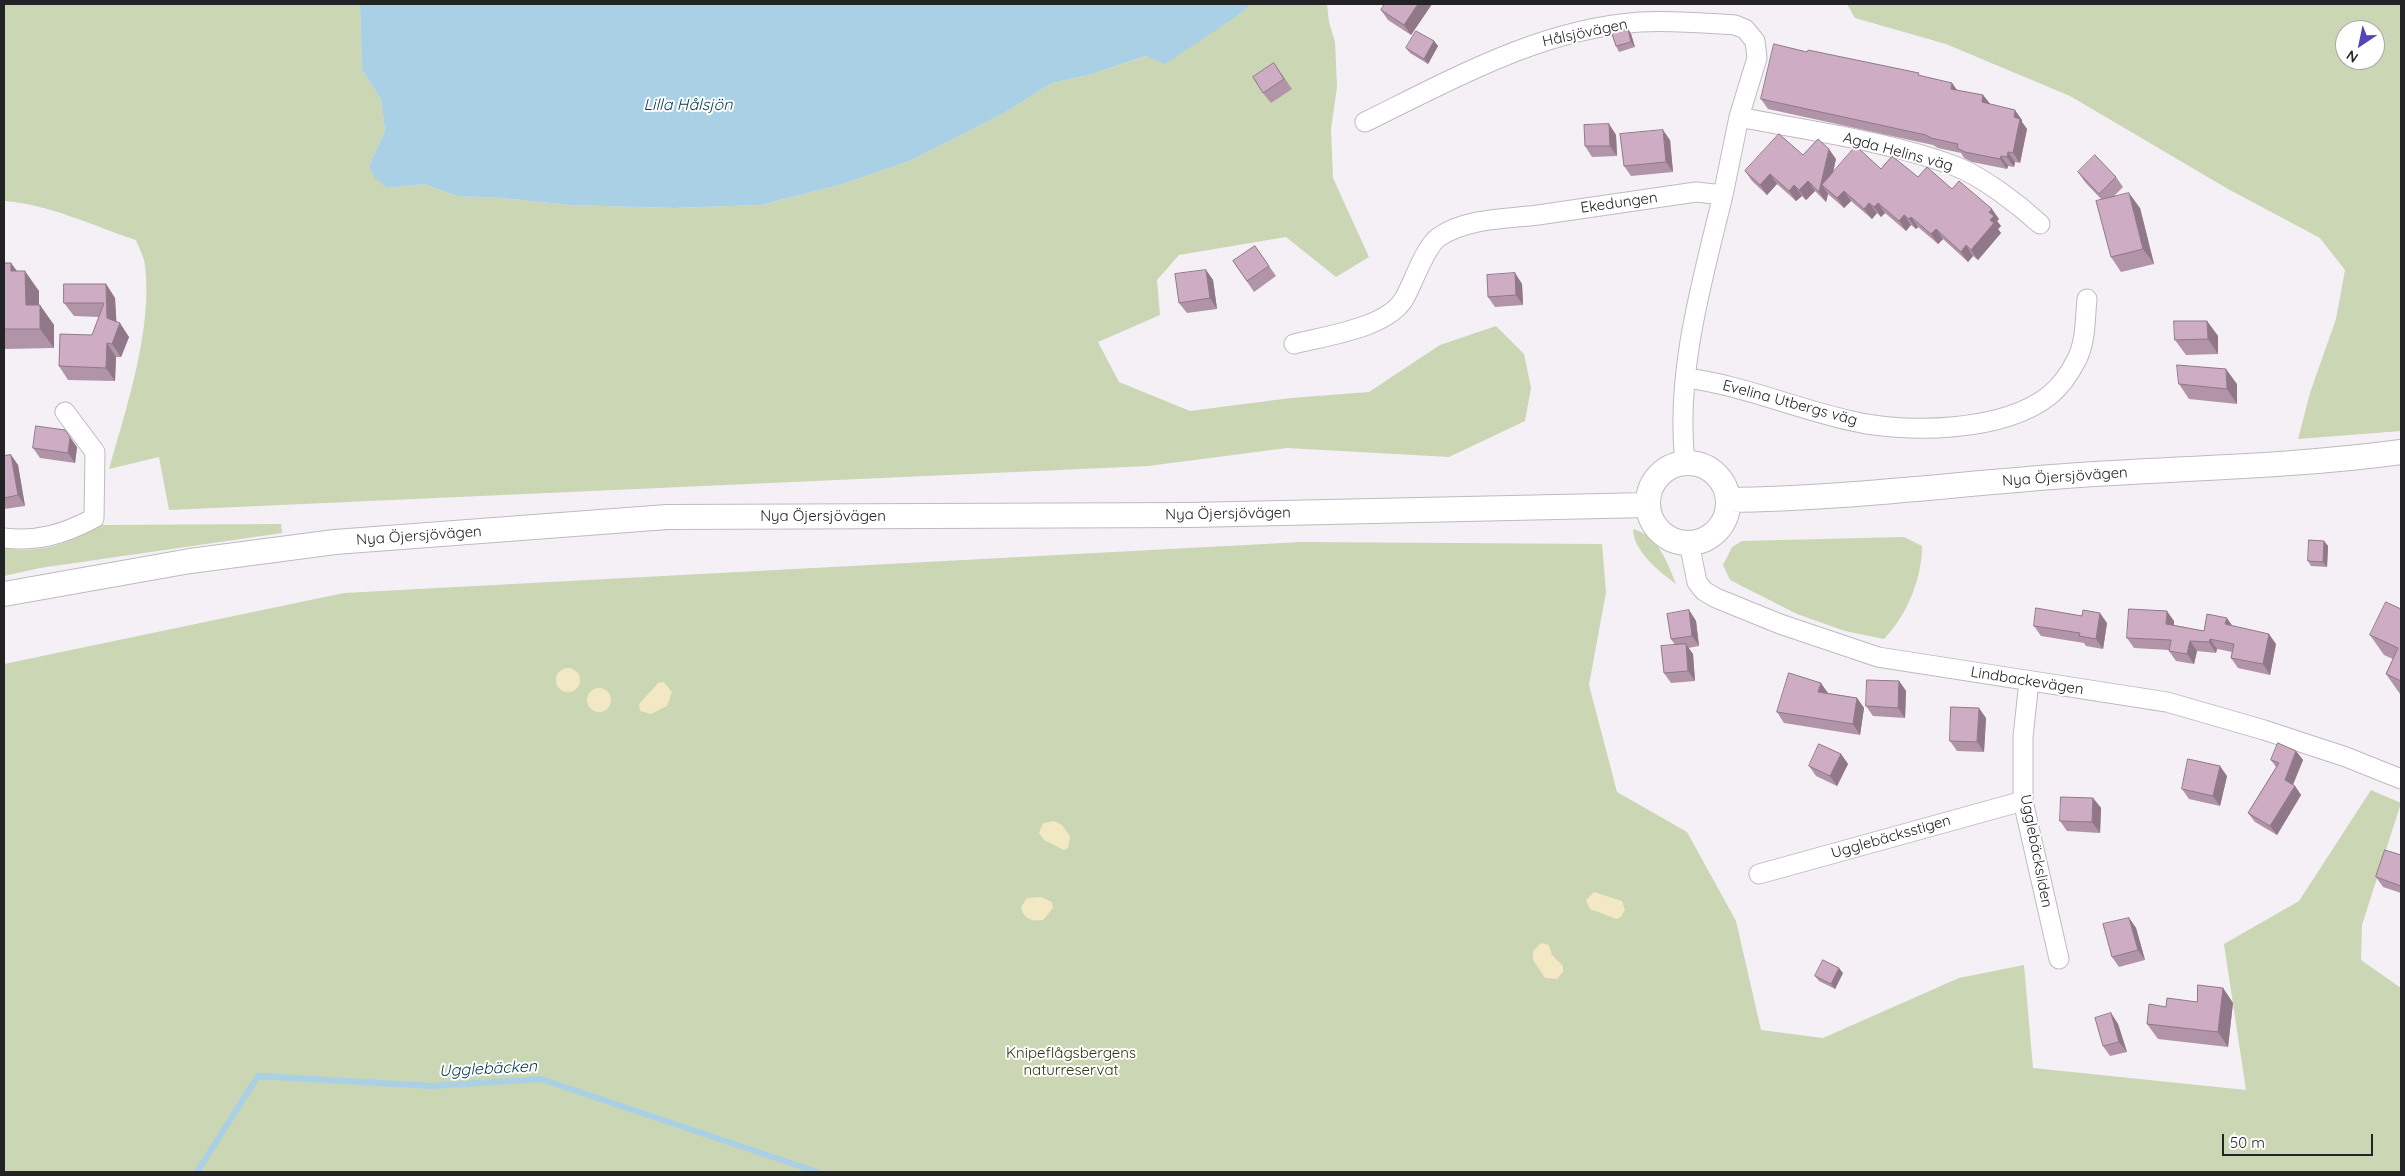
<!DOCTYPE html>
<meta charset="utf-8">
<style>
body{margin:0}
#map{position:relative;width:2405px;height:1176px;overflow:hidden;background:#f4f0f6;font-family:Quicksand,sans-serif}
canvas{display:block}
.frame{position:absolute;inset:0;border:5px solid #232224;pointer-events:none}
.north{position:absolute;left:2335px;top:20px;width:50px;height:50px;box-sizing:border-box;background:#fff;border:1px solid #a7a7a7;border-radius:50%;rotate:214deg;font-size:14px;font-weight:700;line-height:20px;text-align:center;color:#232224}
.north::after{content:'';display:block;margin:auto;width:18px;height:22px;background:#5345bc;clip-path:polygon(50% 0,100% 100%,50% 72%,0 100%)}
.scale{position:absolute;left:2222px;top:1134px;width:151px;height:22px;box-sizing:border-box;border:2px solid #232224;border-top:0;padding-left:6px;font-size:15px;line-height:18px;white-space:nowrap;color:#232224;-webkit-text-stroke:4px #fff;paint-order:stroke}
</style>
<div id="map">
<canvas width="2405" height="1176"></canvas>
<div class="frame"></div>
<div class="north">N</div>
<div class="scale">50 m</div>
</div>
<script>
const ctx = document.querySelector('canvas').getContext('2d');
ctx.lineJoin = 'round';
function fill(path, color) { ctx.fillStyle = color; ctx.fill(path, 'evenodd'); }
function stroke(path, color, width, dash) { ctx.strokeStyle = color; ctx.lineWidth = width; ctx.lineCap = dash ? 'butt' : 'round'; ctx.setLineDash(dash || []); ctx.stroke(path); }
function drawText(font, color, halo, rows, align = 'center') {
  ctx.font = font + ' Quicksand,sans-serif'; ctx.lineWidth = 4; ctx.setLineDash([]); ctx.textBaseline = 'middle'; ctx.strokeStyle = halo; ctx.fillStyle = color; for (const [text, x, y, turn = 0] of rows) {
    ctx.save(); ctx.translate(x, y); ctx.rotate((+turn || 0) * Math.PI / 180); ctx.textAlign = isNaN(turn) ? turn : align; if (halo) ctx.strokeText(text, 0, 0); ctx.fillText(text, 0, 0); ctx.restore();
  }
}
fill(new Path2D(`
 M4,4h356l2,66 19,29 4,32 -16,35 18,22 37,-4 33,12 45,2 68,7 103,3 88,-3 82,-21 69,-24 92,-47 48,-30 40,-9 110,-36 38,-24 11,-10h76l2,18 6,20 2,45 -6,42 2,49 36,79 -33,20 -50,-40 -107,18 -22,25 3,35 -62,27 21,40 71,29 101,-13 78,-6 71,-47 56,-19 28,28 7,34 -6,33 -76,36 -162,-9 -139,18 -979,44 -10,-53 -50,12c17,-60 44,-141 36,-204 -1,-8 -6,-17 -9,-25 -43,-14 -87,-36 -132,-39z
 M1847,4h554v427l-103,8 12,-46 26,-74 9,-49 -25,-32 -92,-49 -158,-93 -124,-52 -91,-26zM2345,30h30v30h-30z
 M281,524l1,9 -242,35 -36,8v-28c35,6 67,-4 96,-23z
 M1633,529c26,7 34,33 43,55 -16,-12 -43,-33 -43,-55z
 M1904,537l18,9c0,33 -15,69 -38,93l-39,-8 -48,-17 -67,-34 -7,-15 9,-18 10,-6z
 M1302,542l300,2 4,48 -17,93 28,107 70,40 49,89 25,109 62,8 136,-60 65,-13 9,103 213,22 -22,-146 75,-43 72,-111 30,13 -39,122 -1,35 40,28v184h-2397v-508l340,-71z`), '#cad6b4');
fill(new Path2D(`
 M556 680a12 12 0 1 1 24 0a12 12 0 1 1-24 0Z
 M664,682l8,10 -5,14 -16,8 -11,-3 -1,-7 19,-21z
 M587 700a12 12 0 1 1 24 0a12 12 0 1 1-24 0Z
 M1054,821l8,4 8,11 -2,12 -4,2 -20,-10 -5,-7 4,-10z
 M1594,892l28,9 3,9 -4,7 -5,2 -26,-10 -4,-9z
 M1027,898l14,-1 11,5 1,6 -10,12c-12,2 -20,-2 -22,-13z
 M1541,943l8,2 3,10 11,11v6l-6,7 -12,-1 -12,-18v-9z`), '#f2e8c3');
fill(new Path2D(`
 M360,4h891l-11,10 -75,50 -19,-8 -54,18 -40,9 -48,30 -92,47 -69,24 -82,21 -88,3 -103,-3 -68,-7 -45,-2 -33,-12 -37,4 -13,-11 -5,-11 16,-35 -4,-32 -19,-29z`), '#a9d0e5');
stroke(new Path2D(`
 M197,1172l61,-96 174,10 109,-7 276,93`), '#a9d0e5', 6);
const minor = new Path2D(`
 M1739,117c70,14 150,24 216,49 28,11 63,38 85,58
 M1365,122c88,-43 175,-93 275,-100 31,-2 64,1 95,3l10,4 10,12 2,17 -18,59 -16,78
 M1294,344c31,-8 93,-16 110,-45 9,-15 21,-53 35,-62 27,-19 68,-18 99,-22 53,-8 106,-15 158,-23l27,3c-21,87 -48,178 -38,268
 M1686,378c57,7 110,31 166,43 55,13 152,11 198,-26 11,-9 21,-24 27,-36 9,-18 8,-41 10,-60
 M4,538c33,4 61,-4 90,-20l1,-66 -30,-40
 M1689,543l8,39 7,9 12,7 64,26 98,33 289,45 97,28 82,27 55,22
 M2029,681l-6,56v64l36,158
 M1759,874l264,-73`);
const tertiary = new Path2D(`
 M1648 503a40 40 0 1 1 80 0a40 40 0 1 1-80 0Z
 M1728,500c113,-1 226,-16 338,-24 112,-8 224,-9 335,-24
 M4,594l186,-33 145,-19 332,-25 524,-2 457,-10`);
stroke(minor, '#bebac0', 21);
stroke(tertiary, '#bebac0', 26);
stroke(minor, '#fff', 19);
stroke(tertiary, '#fff', 24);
fill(new Path2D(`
 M1432,4l-21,31 -23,-15 -7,-10z
 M1628,29l3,5 4,13 -16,5 -3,-6z
 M1434,41l4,5 -10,18 -18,-11 -4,-5z
 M1807,52l145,31 5,7 26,5 7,9 32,16v2l5,7 -7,34 -5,-1 -1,5 -6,-1 -1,3 -35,-7 -8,-4 -3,-5 -23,-5 -5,-3 -165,-36 -7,-10z
 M1281,73l11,16 -21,14 -8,-10z
 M1609,124l7,11 1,21 -25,1 -7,-11z
 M1670,140l3,32 -42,4 -7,-10z
 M1803,155l33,4 -3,13 48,-3 37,8 34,12 47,30 -2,2 4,5 -3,3 3,4 -23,27 -5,-4 -5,6 -25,-23 -5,5 -20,-17 -2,2 -5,-4 -5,6 -21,-18 -4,4 -4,-4 -5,6 -21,-18 -7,7 -16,-14 -2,8 -11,-11 -9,9 -4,-4 -6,5 -19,-17 -10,11 -15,-14 -7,-10z
 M2078,172l38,5 7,10 -9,9 26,12 14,56 -33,8 -10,-15 -9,-57 -17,-18z
 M1255,246l21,30 -22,16 -21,-31z
 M4,263h7l6,8 22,20v14l15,20v23l-50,1z
 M1206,270l7,10 4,29 -30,4 -8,-10z
 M1515,273l7,11 1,21 -28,2 -7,-10z
 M106,284l9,14 1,24 13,15 -8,20h-5l-1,24 -47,-1 -9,-14 33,-31 7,-18 -25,-1 -10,-13z
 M2207,321l11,15v18l-32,1 -11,-15z
 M2179,384h58v20l-48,-5z
 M77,447l-2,16 -35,-5 -7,-10z
 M11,455l7,10 7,41 -21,3v-53z
 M2324,541l4,5 -1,21 -16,-1 -3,-5z
 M2401,609v86l-1,-1 -14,-20 7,-15 -9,-4 -14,-20z
 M1689,610l7,11 3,25 -11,2 5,6 2,27 -24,2 -7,-10 11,-28 -4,-6z
 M2174,621v4l30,6 29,-5 43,18 -6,31 -32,-7 -7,-10 1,-6 -15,-3 -1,4 -19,-2 -3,13 -18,-3 -7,-10v-1l-35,-2 -7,-10z
 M2107,623l-4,26 -17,-3 -2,-3 -43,-7 -7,-10z
 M1899,681l7,10 -1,27 -32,-2 -7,-10z
 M1828,693l29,5 7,10 -4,27 -76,-12 -7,-11z
 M1986,718l-2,34 -27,-1 -7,-10z
 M2296,751l7,9 -10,25 2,1 6,9 -24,40 -22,-13 -7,-9 28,-46 -5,-7z
 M1841,754l7,10 -11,22 -21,-10 -7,-10z
 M2227,776l-7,30 -31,-7 -7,-10z
 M2093,798l8,10 -1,25 -33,-2 -7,-10z
 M2401,855v38l-18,-6 -7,-10z
 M2129,918l7,10 9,32 -26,7 -7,-10z
 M1843,973l-8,16 -16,-8 -4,-5z
 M2223,988l10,15 -5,44 -70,-8 -11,-15 19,-17 31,-5z
 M2111,1013l7,11 9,28 -17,4 -7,-10z`), '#b194a8');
fill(new Path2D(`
 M1418,4h14l-21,31 -7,-10z
 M1628,29l3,5 4,13 -4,-5z
 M1434,41l4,5 -10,18 -4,-5z
 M1952,83l7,10 -8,-4z
 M1983,95l8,10 -9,-3z
 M2015,110l7,10v2l5,7 -7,34 -7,-10 1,-36z
 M1609,124l7,11 1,21 -7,-10z
 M1663,130l7,10 3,32 -7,-10z
 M1829,149l7,10 -7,31 -7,-5 6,9 -2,8 -7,-10z
 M2008,152l7,10 -1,5 -7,-10z
 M2001,156l7,10 -1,3 -7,-10z
 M1770,174l7,10 -10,11 -7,-10z
 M1808,181l7,10 -9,9 -7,-10z
 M1794,185l8,11 -6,5 -7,-10z
 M1844,191l7,10 -7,7 -7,-10z
 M2129,193l11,15 14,56 -11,-15z
 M1869,203l8,10 -5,6 -8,-10z
 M1878,203l7,10 -4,4 -7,-10z
 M1992,209l7,10 -2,2 4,5 -3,3 3,4 -23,27 -7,-10 19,-30 -1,-8z
 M1904,215l7,10 -5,6 -7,-10z
 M1911,217l7,10 -2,2 -7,-10z
 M1936,229l7,10 -5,5 -7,-10z
 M1966,245l7,11 -5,6 -7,-10z
 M11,263l14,20 -14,-12z
 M1206,270l7,10 4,29 -7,-11z
 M25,271l14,20v34l-13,-20z
 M1515,273l7,11 1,21 -7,-10z
 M106,284l9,14 2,33 3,-8 9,14 -8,20 -9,-13 -5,-26z
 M40,305l14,20v23l-14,-19z
 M2207,321l11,15v18l-10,-15z
 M107,343l9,14 -1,24 -9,-13z
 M2226,369l11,15v20l-10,-15z
 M70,437l7,10 -2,16 -7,-10z
 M11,455l7,10 7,41 -7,-11z
 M2324,541l4,5 -1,21 -4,-5z
 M1689,610l7,11 3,25 -7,-10z
 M2167,611l7,10v13l-8,-10z
 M2100,613l7,10 -4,26 -7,-10z
 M2227,618l7,10 -9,-4z
 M2269,634l7,10 -6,31 -7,-11z
 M2210,639l7,10 -1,4 -7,-11z
 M2190,641l7,10 -3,13 -7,-10z
 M1686,644l7,10 2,27 -7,-10z
 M1899,681l7,10 -1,27 -7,-10z
 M1821,683l7,10 -3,9 -7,-10z
 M1857,698l7,10 -4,27 -7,-11z
 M1979,708l7,10 -2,34 -7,-10z
 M2296,751l7,9 -12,29 -6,-9z
 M1841,754l7,10 -11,22 -7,-10z
 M2220,766l7,10 -7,30 -7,-10z
 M2295,786l6,9 -24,40 -7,-9z
 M2093,798l8,10 -1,25 -8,-11z
 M2129,918l7,10 9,32 -7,-10z
 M1839,968l4,5 -8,16 -4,-5z
 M2223,988l10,15 -5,44 -10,-15z
 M2111,1013l7,11 9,28 -8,-10z`), '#907888');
const building = new Path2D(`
 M1385,4h33l-14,21 -23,-15z
 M1628,29l3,13 -15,4 -5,-15z
 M1416,31l18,10 -10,18 -18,-11z
 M1774,44l33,8 1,-2 111,23 -1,2 34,8 -1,6 32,6 -1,7 33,8 -1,7 6,2 -7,34 -5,-1 -1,5 -6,-1 -1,3 -35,-7 -8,-4 1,-4 -27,-6 -5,-3 -165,-36z
 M1274,63l10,16 -21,14 -10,-16z
 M1609,124l1,22h-25l-1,-21z
 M1663,130l3,32 -42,4 -4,-32z
 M1779,134l24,21 15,-16 11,10 -10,43 -11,-11 -9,9 -5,-5 -5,6 -19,-17 -10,11 -15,-14z
 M1856,146l25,23 11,-13 26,21 9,-10 25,22 7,-8 33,28 -3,3 5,4 -4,4 4,3 -23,27 -5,-5 -5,7 -25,-23 -5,5 -20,-17 -2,2 -5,-4 -5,6 -21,-18 -4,4 -5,-4 -5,6 -20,-18 -7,7 -15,-13z
 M2095,155l21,22 -17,17 -21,-22z
 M2129,193l14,56 -32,8 -15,-56z
 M1255,246l14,20 -22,15 -14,-20z
 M4,263h7v8h14l1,34h14v24h-36z
 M1206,270l4,28 -31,5 -4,-29z
 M1515,273l1,22 -28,2 -1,-22z
 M64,284h42l1,34 13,5 -8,21 -5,-1 -1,25 -47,-2 1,-32 32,1 12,-32h-40z
 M2174,321h33l1,18 -33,1z
 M2177,365l49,4 1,20 -48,-5z
 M36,426l29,4 5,7 -2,16 -35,-5z
 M11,455l7,40 -14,3v-42z
 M2309,540l15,1 -1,21 -15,-1z
 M2386,602l15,7v72l-15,-7 12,-26 -28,-13z
 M2036,608l46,8 1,-6 17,3 -4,26 -17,-3 1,-3 -46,-7z
 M2129,609l38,2 -1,13 38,7 3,-17 20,4 -2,6 44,10 -6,30 -32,-6 3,-14 -24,-5 -1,3 -19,-1 -3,13 -18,-3 2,-11 -44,-2z
 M1689,610l3,26 -21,3 -4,-25z
 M1686,644l2,27 -24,2 -3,-27z
 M1789,673l32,10 -3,9 39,6 -4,26 -76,-12z
 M1867,680l32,1 -1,27 -32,-2z
 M1951,707l28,1 -2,34 -27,-1z
 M2278,743l18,8 -11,29 10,6 -25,40 -22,-13 31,-50 -8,-3z
 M1819,744l22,10 -11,22 -21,-10z
 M2188,759l32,7 -7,30 -31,-7z
 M2061,797l32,1 -1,24 -32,-1z
 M2385,850l16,5v31l-25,-9z
 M2129,918l9,32 -26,7 -9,-33z
 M1823,960l16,8 -8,16 -16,-8z
 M2198,985l25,3 -5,44 -71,-8 2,-20 17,3 1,-9 30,4z
 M2111,1013l8,29 -16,4 -8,-28z`);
fill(building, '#ceacc3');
stroke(building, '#907888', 1);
drawText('15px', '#232224', '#fff', [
 ["Hålsjövägen",1585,33,-12],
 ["Agda Helins väg",1898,152,15],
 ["Ekedungen",1619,203,-8],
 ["Evelina Utbergs väg",1790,403,15],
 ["Nya Öjersjövägen",2065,477,-4],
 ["Nya Öjersjövägen",1228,514,-1],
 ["Nya Öjersjövägen",823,516],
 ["Nya Öjersjövägen",419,536,-4],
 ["Lindbackevägen",2027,681,9],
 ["Ugglebäcksstigen",1891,837,-16],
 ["Ugglebäcksliden",2036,851,79]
]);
drawText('15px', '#2a350b', '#fff', [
 ["Knipeflågsbergens",1071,1053],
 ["naturreservat",1071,1070]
]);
drawText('italic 16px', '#01384e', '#fff', [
 ["Lilla Hålsjön",688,105],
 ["Ugglebäcken",488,1069,-3]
]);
</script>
